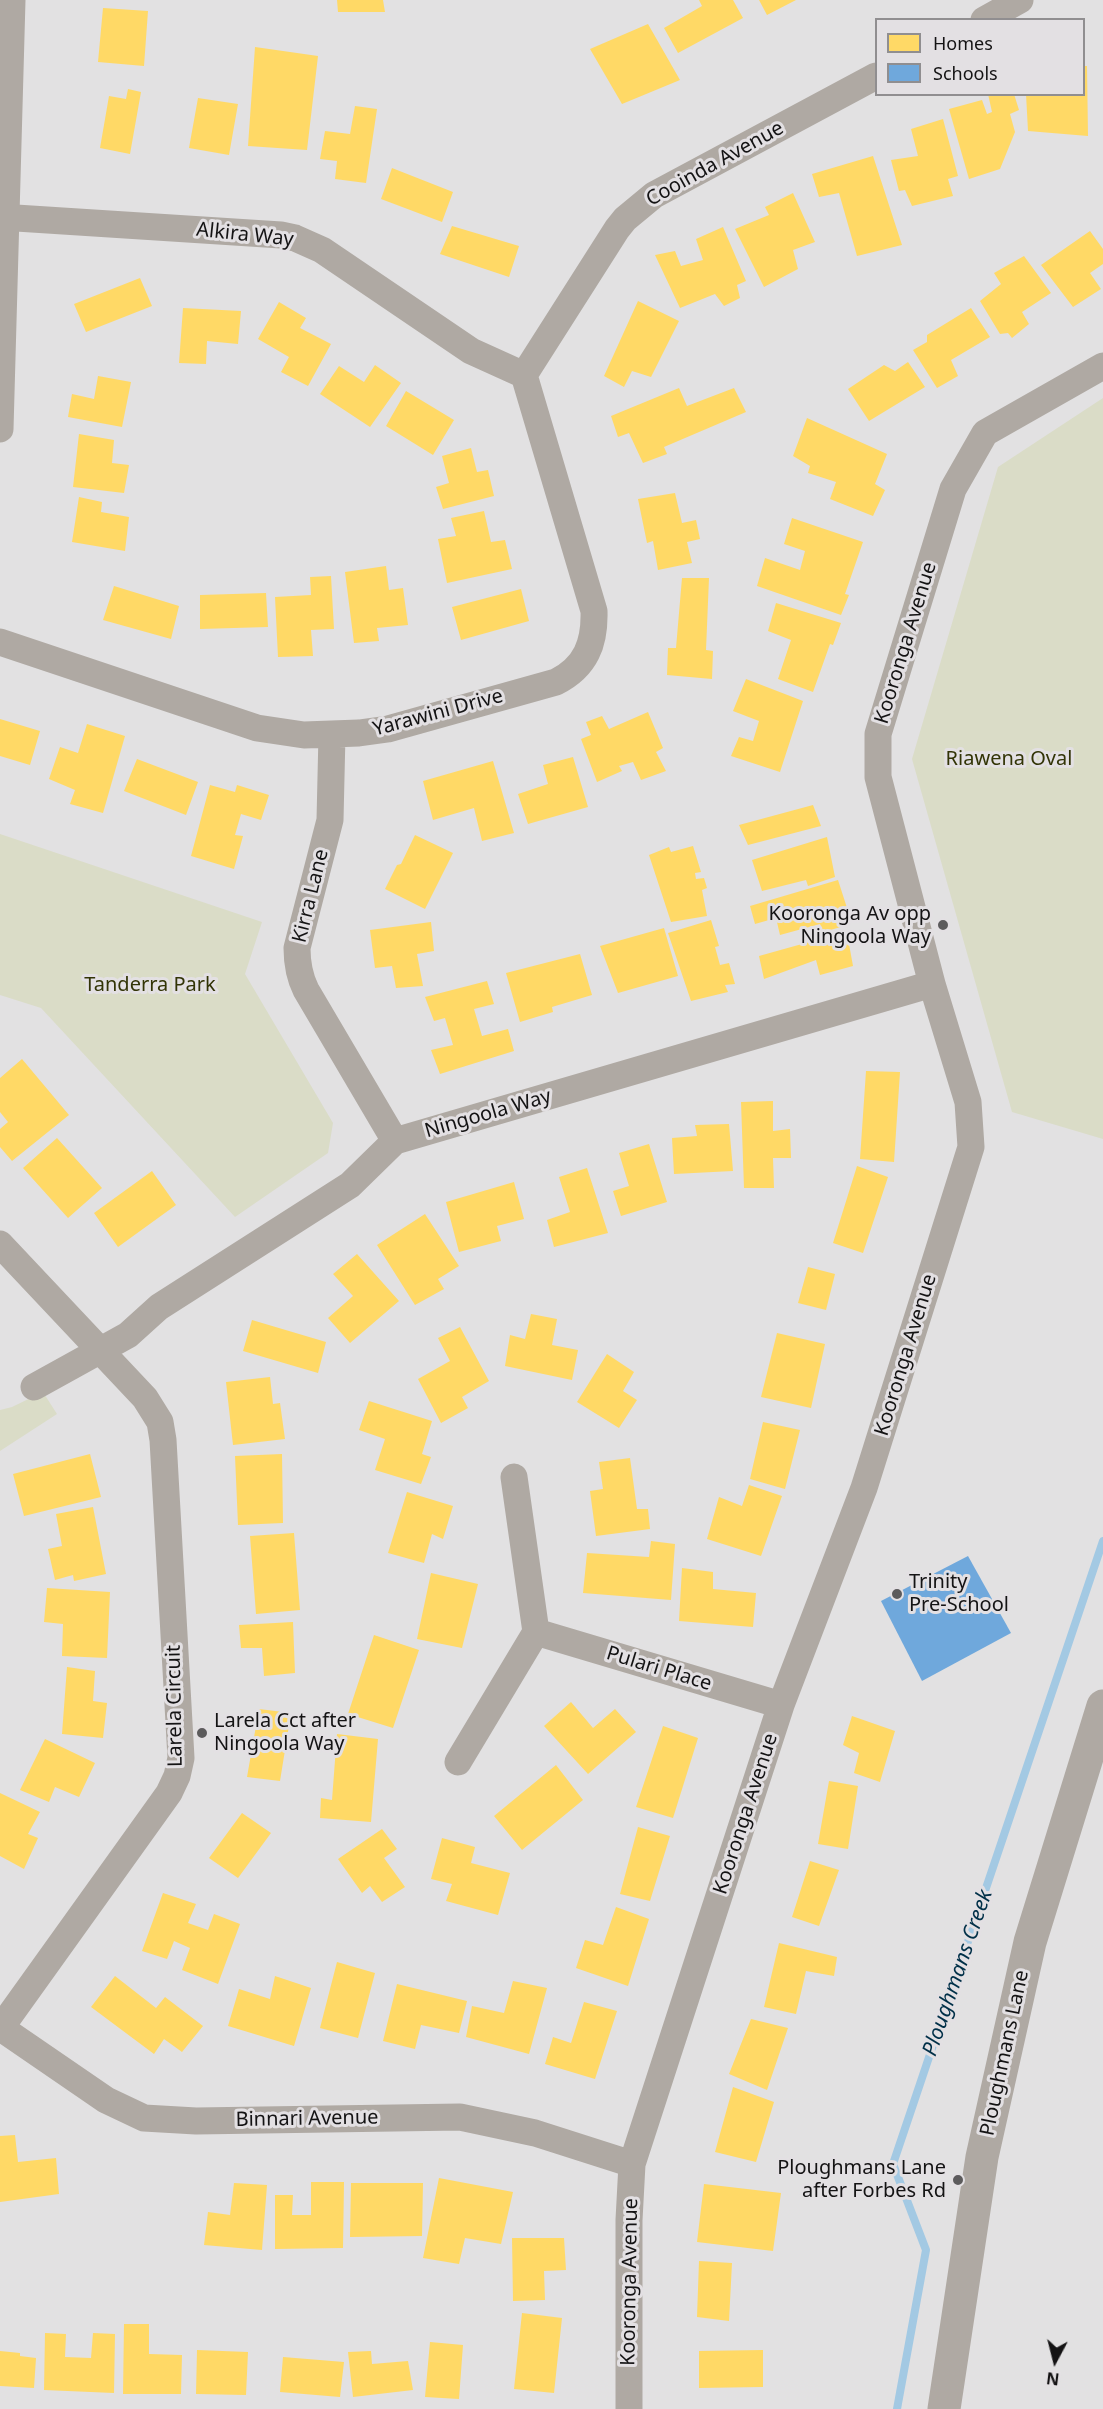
<!DOCTYPE html>
<style>
body{margin:0}
#map{position:relative;width:1103px;height:2409px;overflow:hidden;background:#e2e1e2;font-family:"Noto Sans",sans-serif}
canvas{display:block}
.legend{position:absolute;left:875px;top:18px;width:210px;height:78px;box-sizing:border-box;background:#e3e0e3;border:2px solid #908e90;margin:0;padding:8px 10px;list-style:none;font-size:18px;color:#141314}
.legend li{display:flex;align-items:center;gap:12px;height:30px}
.legend b{width:30px;border:2px solid #908e90}
.north{position:absolute;left:1025px;top:2331px;width:60px;height:60px;-webkit-text-stroke:4px #e3e0e3;paint-order:stroke;rotate:187deg;font-size:16px;font-weight:700;line-height:24px;text-align:center;color:#141314}
.north::after{content:'';display:block;margin:auto;width:21px;height:27px;background:#141314;clip-path:polygon(50% 0,100% 100%,50% 72%,0 100%)}
</style>
<div id="map">
<canvas width="1103" height="2409"></canvas>
<ul class="legend">
<li><b style="height:16px;background:#ffd966"></b>Homes</li>
<li><b style="height:16px;background:#6fa8dc"></b>Schools</li>
</ul>
<div class="north">N</div>
</div>
<script>
const ctx = document.querySelector('canvas').getContext('2d');
ctx.lineJoin = 'round';
function fill(path, color) { ctx.fillStyle = color; ctx.fill(path, 'evenodd'); }
function stroke(path, color, width, dash) { ctx.strokeStyle = color; ctx.lineWidth = width; ctx.lineCap = dash ? 'butt' : 'round'; ctx.setLineDash(dash || []); ctx.stroke(path); }
function drawText(font, color, halo, rows, align = 'center') {
  ctx.font = font + ' "Noto Sans",sans-serif'; ctx.lineWidth = 6; ctx.setLineDash([]); ctx.textBaseline = 'middle'; ctx.strokeStyle = halo; ctx.fillStyle = color; for (const [text, x, y, turn = 0] of rows) {
    ctx.save(); ctx.translate(x, y); ctx.rotate((+turn || 0) * Math.PI / 180); ctx.textAlign = isNaN(turn) ? turn : align; if (halo) ctx.strokeText(text, 0, 0); ctx.fillText(text, 0, 0); ctx.restore();
  }
}
fill(new Path2D(`
 M1103,398v741l-91,-27 -100,-353 86,-292z
 M0,834l262,88 -17,52 88,149 -5,30 -93,64 -194,-209 -41,-13z
 M43,1392l14,22 -57,37v-41l12,-3z`), '#dadcc7');
fill(new Path2D(`
 M337,0h46l2,12h-47z
 M699,0h34l10,18 -65,35 -14,-25 38,-22z
 M759,0h37l-29,15z
 M103,8l45,3 -4,55 -46,-4z
 M648,24l32,56 -58,24 -32,-55z
 M255,47l63,9 -11,94 -59,-4z
 M1084,66h3l1,70 -60,-5 -2,-37h58z
 M128,89l13,3 -11,62 -30,-6 9,-52 17,3z
 M988,94h26l5,16 -9,4 5,18 -15,37 -31,10 -20,-70 33,-9 5,14 5,-2z
 M198,98l40,6 -9,51 -40,-7z
 M355,106l22,3 -11,74 -31,-4 2,-18 -17,-2 5,-28 25,3z
 M943,119l15,57 -10,3 5,17 -41,10 -7,-16 -6,1 -8,-31 27,-4 -7,-27z
 M873,156l29,89 -45,11 -18,-63 -20,4 -7,-23z
 M392,168l61,24 -11,30 -61,-23z
 M793,193l22,49 -22,8 5,19 -34,18 -29,-58 34,-14 -4,-8z
 M452,226l67,20 -10,31 -69,-23z
 M723,227l23,54 -9,4 3,13 -16,8 -9,-12 -35,14 -25,-53 20,-4 6,15 22,-6 -7,-21z
 M1090,231l13,18v15l-13,9 11,16 -28,18 -32,-42z
 M1024,256l27,37 -29,19 7,12 -17,14 -4,-5 -8,1 -20,-33 21,-17 -7,-11z
 M140,278l12,28 -66,26 -12,-28z
 M638,301l41,20 -28,56 -19,-6 -8,16 -20,-11z
 M279,302l27,16 -6,10 31,16 -23,42 -27,-14 8,-15 -31,-18z
 M183,308l58,3 -3,33 -31,-3 -1,23 -27,-1z
 M971,308l19,29 -39,23 7,16 -21,12 -24,-38 14,-8v-7z
 M908,362l17,25 -56,34 -21,-32 36,-24 11,6z
 M375,365l26,18 -31,44 -50,-33 19,-28 25,16z
 M98,376l33,6 -9,45 -54,-10 4,-23 22,5z
 M679,388l8,18 47,-18 12,24 -82,35 3,7 -24,9 -14,-30 -11,4 -7,-21z
 M406,391l48,29 -21,35 -47,-29z
 M807,418l80,36 -12,30 10,6 -12,26 -43,-17 6,-17 -28,-9 2,-7 -17,-10z
 M79,434l35,6 -2,23 17,2 -5,28 -51,-6z
 M471,448l6,24 11,-2 6,26 -51,13 -7,-22 13,-4 -7,-27z
 M675,493l7,30 14,-3 4,19 -13,3 5,21 -34,7 -5,-29 -6,2 -9,-44z
 M79,497l23,5 -1,10 28,5 -4,34 -53,-9z
 M484,511l7,31 14,-2 7,29 -65,14 -9,-44 18,-3 -5,-18z
 M792,518l71,24 -18,52 4,1 -8,20 -84,-29 8,-28 35,12 5,-19 -21,-7z
 M386,566l3,24 14,-2 5,37 -31,3 2,13 -25,2 -9,-71z
 M331,576l3,53 -23,1 2,26 -35,1 -3,-60 36,-2 -1,-18z
 M682,578h27l-3,72 7,1 -1,28 -45,-4 1,-27h8z
 M114,586l65,20 -8,33 -68,-19z
 M521,589l8,32 -68,19 -9,-33z
 M266,593l2,34 -68,2v-34z
 M776,603l65,20 -8,22 -3,-1 -17,48 -35,-13 13,-39 -23,-9z
 M746,679l57,22 -23,71 -49,-16 8,-19 14,4 6,-20 -26,-10z
 M648,712l15,36 -7,4 10,19 -25,9 -8,-18 -14,4 3,5 -25,11 -16,-43 10,-4 -5,-13 16,-6 7,13z
 M0,719l40,12 -10,34 -30,-9z
 M87,724l38,12 -22,77 -33,-9 5,-14 -26,-11 11,-32 18,6z
 M573,757l15,50 -60,17 -10,-30 30,-10 -5,-19z
 M137,759l61,23 -12,33 -62,-24z
 M493,761l21,72 -32,8 -8,-33 -41,12 -10,-39z
 M210,785l25,7 2,-7 32,10 -8,25 -20,-6 -6,21 8,1 -9,33 -43,-13z
 M813,805l8,21 -73,19 -9,-20z
 M415,835l38,18 -28,56 -40,-20 12,-24 4,-1z
 M827,837l8,40 -27,9 -2,-6 -44,11 -10,-31z
 M693,846l8,26 -6,1 1,6 8,-1 3,10 -5,2 5,26 -36,6 -22,-67 20,-8 2,5z
 M838,880l10,31 -4,2 4,12 -25,7 -3,-8 -40,11 -4,-17 -21,6 -5,-18z
 M711,920l8,26 -4,1 5,18 9,-2 6,21 -10,1 3,7 -37,9 -23,-68z
 M431,922l3,29 -17,3 6,32 -27,2 -4,-22 -17,2 -5,-38z
 M664,928l14,48 -60,17 -18,-47z
 M852,930l4,10 -7,4 4,22 -33,9 -4,-15 -52,19 -5,-23z
 M580,954l12,41 -40,12 1,5 -33,10 -14,-49z
 M487,981l7,23 -20,5 8,27 26,-7 6,22 -74,23 -9,-24 22,-5 -8,-27 -11,3 -9,-24z
 M22,1059l47,56 -57,46 -12,-14v-18l8,-7 -8,-10v-34z
 M866,1071l34,1 -6,90 -34,-3z
 M773,1101v30l17,-2 1,29h-18l1,30h-30l-3,-86z
 M729,1124l4,47 -59,3 -2,-36 25,-2 -2,-11z
 M57,1138l45,50 -34,30 -45,-50z
 M649,1144l18,58 -46,14 -8,-25 16,-5 -10,-33z
 M857,1166l31,11 -25,76 -30,-10z
 M587,1168l21,65 -54,14 -7,-27 23,-8 -11,-35z
 M152,1171l24,34 -58,42 -24,-34z
 M514,1182l10,37 -27,7 4,15 -42,11 -13,-50z
 M425,1214l34,52 -21,13 6,10 -29,16 -38,-60z
 M357,1254l42,47 -49,42 -22,-25 25,-22 -20,-22z
 M808,1267l27,7 -9,36 -28,-7z
 M531,1314l26,5 -5,26 26,5 -6,30 -67,-14 5,-31 15,4z
 M252,1320l74,22 -8,31 -75,-22z
 M460,1327l29,54 -27,16 6,11 -27,15 -23,-44 32,-18 -12,-23z
 M777,1333l48,11 -14,64 -50,-11z
 M607,1354l27,18 -11,19 14,9 -18,28 -42,-26z
 M270,1377l3,27 7,-1 5,36 -52,6 -7,-63z
 M369,1401l63,20 -10,33 9,3 -10,27 -46,-14 10,-31 -26,-9z
 M763,1422l37,8 -15,59 -35,-10z
 M90,1454l11,43 -77,19 -11,-42z
 M282,1454l1,69 -45,2 -3,-69z
 M630,1458l7,51h11l2,20 -54,7 -6,-45 13,-2 -4,-27z
 M749,1485l33,11 -21,60 -54,-17 12,-42 23,9z
 M407,1492l46,14 -10,33 -11,-5 -8,29 -36,-10z
 M93,1507l13,67 -32,7 -1,-6 -18,5 -7,-31 14,-3 -6,-32z
 M294,1533l6,77 -44,4 -6,-78z
 M651,1541l24,3 -4,56 -88,-7 4,-40 62,4z
 M682,1568l31,4v17l43,4 -3,34 -74,-6z
 M431,1573l47,11 -16,64 -45,-9z
 M47,1588l63,4 -3,66 -45,-2 1,-32 -19,-2z
 M293,1622l2,51 -31,3 -2,-28h-21l-2,-23z
 M374,1635l45,15 -26,78 -45,-14z
 M67,1667l28,4 -2,30 14,2 -4,35 -41,-4z
 M571,1702l22,26 22,-19 21,23 -48,42 -44,-48z
 M259,1709l32,4 -11,68 -33,-4z
 M852,1716l43,15 -15,51 -26,-9 5,-20 -16,-8z
 M663,1726l35,12 -25,80 -37,-11z
 M337,1734l41,5 -7,83 -51,-4 1,-20 11,2z
 M45,1739l50,24 -16,34 -24,-10 -6,15 -29,-12z
 M556,1765l27,35 -61,50 -28,-34z
 M829,1781l29,5 -10,63 -30,-5z
 M0,1793l40,19 -12,22 10,4 -14,31 -24,-13z
 M242,1813l29,20 -33,45 -29,-20z
 M638,1827l32,9 -20,65 -30,-7z
 M382,1829l15,20 -13,9 21,29 -23,15 -12,-16 -8,7 -24,-34z
 M442,1838l33,9 -4,16 39,10 -12,42 -52,-14 6,-17 -21,-5z
 M810,1861l29,9 -20,56 -27,-9z
 M163,1893l33,11 -8,19 20,7 6,-16 26,10 -22,60 -36,-14 8,-22 -16,-7 -7,18 -25,-8z
 M616,1907l33,12 -21,67 -52,-18 9,-28 18,5z
 M779,1943l58,14 -3,19 -28,-5 -10,43 -32,-7z
 M337,1962l38,11 -17,65 -38,-10z
 M115,1976l41,32 9,-11 38,29 -21,26 -18,-13 -10,15 -63,-47z
 M275,1976l36,12 -17,58 -66,-20 11,-37 31,10z
 M513,1981l34,7 -18,66 -63,-17 6,-31 32,7z
 M397,1984l70,17 -8,32 -38,-8 -6,24 -32,-8z
 M584,2002l33,9 -22,68 -50,-15 8,-27 18,6z
 M751,2019l37,9 -21,62 -38,-16z
 M733,2087l41,15 -18,60 -41,-10z
 M15,2135l3,27 38,-4 3,36 -59,8v-66z
 M439,2178l74,14 -12,52 -36,-6 -6,26 -36,-6z
 M311,2182h33l-1,66 -68,1v-54h18l-1,20h19z
 M234,2183l33,2 -5,65 -58,-5 4,-33 22,3z
 M351,2183h72l-1,53 -72,1z
 M704,2184l77,9 -8,58 -76,-9z
 M512,2238h52l2,32 -22,1 1,29 -32,1z
 M699,2261l33,2 -3,58 -32,-4z
 M522,2313l40,5 -8,75 -40,-4z
 M124,2324h25v30l33,1 -1,39h-58z
 M45,2333l21,1 -1,23 26,1 2,-25 22,1 -1,59 -70,-3z
 M430,2342l33,3 -4,54 -34,-2z
 M197,2350l51,2 -2,43 -50,-1z
 M763,2350v37l-64,1v-37z
 M0,2351l20,2v3l16,2 -2,30 -34,-2z
 M371,2351l1,13 36,-3 5,29 -60,7 -5,-45z
 M283,2357l61,5 -4,35 -60,-5z`), '#ffd966');
fill(new Path2D(`
 M968,1556l43,77 -89,48 -41,-80z`), '#6fa8dc');
stroke(new Path2D(`
 M897,2409l29,-159 -33,-86 210,-623`), '#a3c9e3', 8);
stroke(new Path2D(`
 M984,20l36,-20
 M0,217l281,18 14,3 27,12 149,101 53,24
 M524,375l93,-146 8,-10 29,-24 222,-119
 M0,429l12,-429
 M0,642l257,86 47,7 55,-2 29,-4 168,-47c30,-15 39,-39 38,-71l-70,-236
 M332,734l-2,86 -33,128c0,16 2,28 9,42l89,151
 M0,1244l145,154 15,24 3,18 18,318 -4,18 -8,17 -169,236
 M34,1387l94,-52 31,-28 191,-122 45,-44 537,-157
 M536,1632l245,73
 M458,1762l78,-130 -22,-155
 M1,2028l105,72 38,18 52,3 264,-4 75,16 97,31
 M629,2409v-189l3,-56 149,-459 83,-217 107,-341 -3,-45 -36,-118 -54,-207v-43l75,-245 32,-56 118,-67`), '#afa9a3', 27);
stroke(new Path2D(`
 M944,2409l38,-252 48,-215 73,-236`), '#afa9a3', 33);
for (const [x, y, r, color] of [
 [943,925,6,"#5c5b5c"],
 [897,1594,6,"#5c5b5c"],
 [202,1733,6,"#5c5b5c"],
 [958,2180,6,"#5c5b5c"]
]) { const dot = new Path2D(); dot.arc(x, y, r, 0, 2 * Math.PI); ctx.fillStyle = color; ctx.fill(dot); stroke(dot, '#e3e0e3', 2); }
drawText('20px', '#141314', '#e3e0e3', [
 ["Cooinda Avenue",715,164,-29],
 ["Alkira Way",245,235,6],
 ["Kooronga Avenue",906,643,-73],
 ["Yarawini Drive",438,713,-15],
 ["Kirra Lane",311,896,-76],
 ["Ningoola Way",488,1114,-16],
 ["Kooronga Avenue",906,1355,-73],
 ["Pulari Place",659,1669,17],
 ["Larela Circuit",175,1706,-91],
 ["Kooronga Avenue",746,1814,-72],
 ["Ploughmans Lane",1005,2053,-78],
 ["Binnari Avenue",307,2119,-1],
 ["Kooronga Avenue",630,2282,-89]
]);
drawText('20px', '#323406', '#e3e0e3', [
 ["Riawena Oval",1009,759],
 ["Tanderra Park",150,985]
]);
drawText('20px', '#141314', '#e3e0e3', [
 ["Kooronga Av opp",931,914],
 ["Ningoola Way",931,937],
 ["Trinity",909,1582,"left"],
 ["Pre-School",909,1605,"left"],
 ["Larela Cct after",214,1721,"left"],
 ["Ningoola Way",214,1744,"left"],
 ["Ploughmans Lane",946,2168],
 ["after Forbes Rd",946,2191]
], 'right');
drawText('italic 21px', '#013048', '#e3e0e3', [
 ["Ploughmans Creek",958,1973,-71]
]);
</script>
